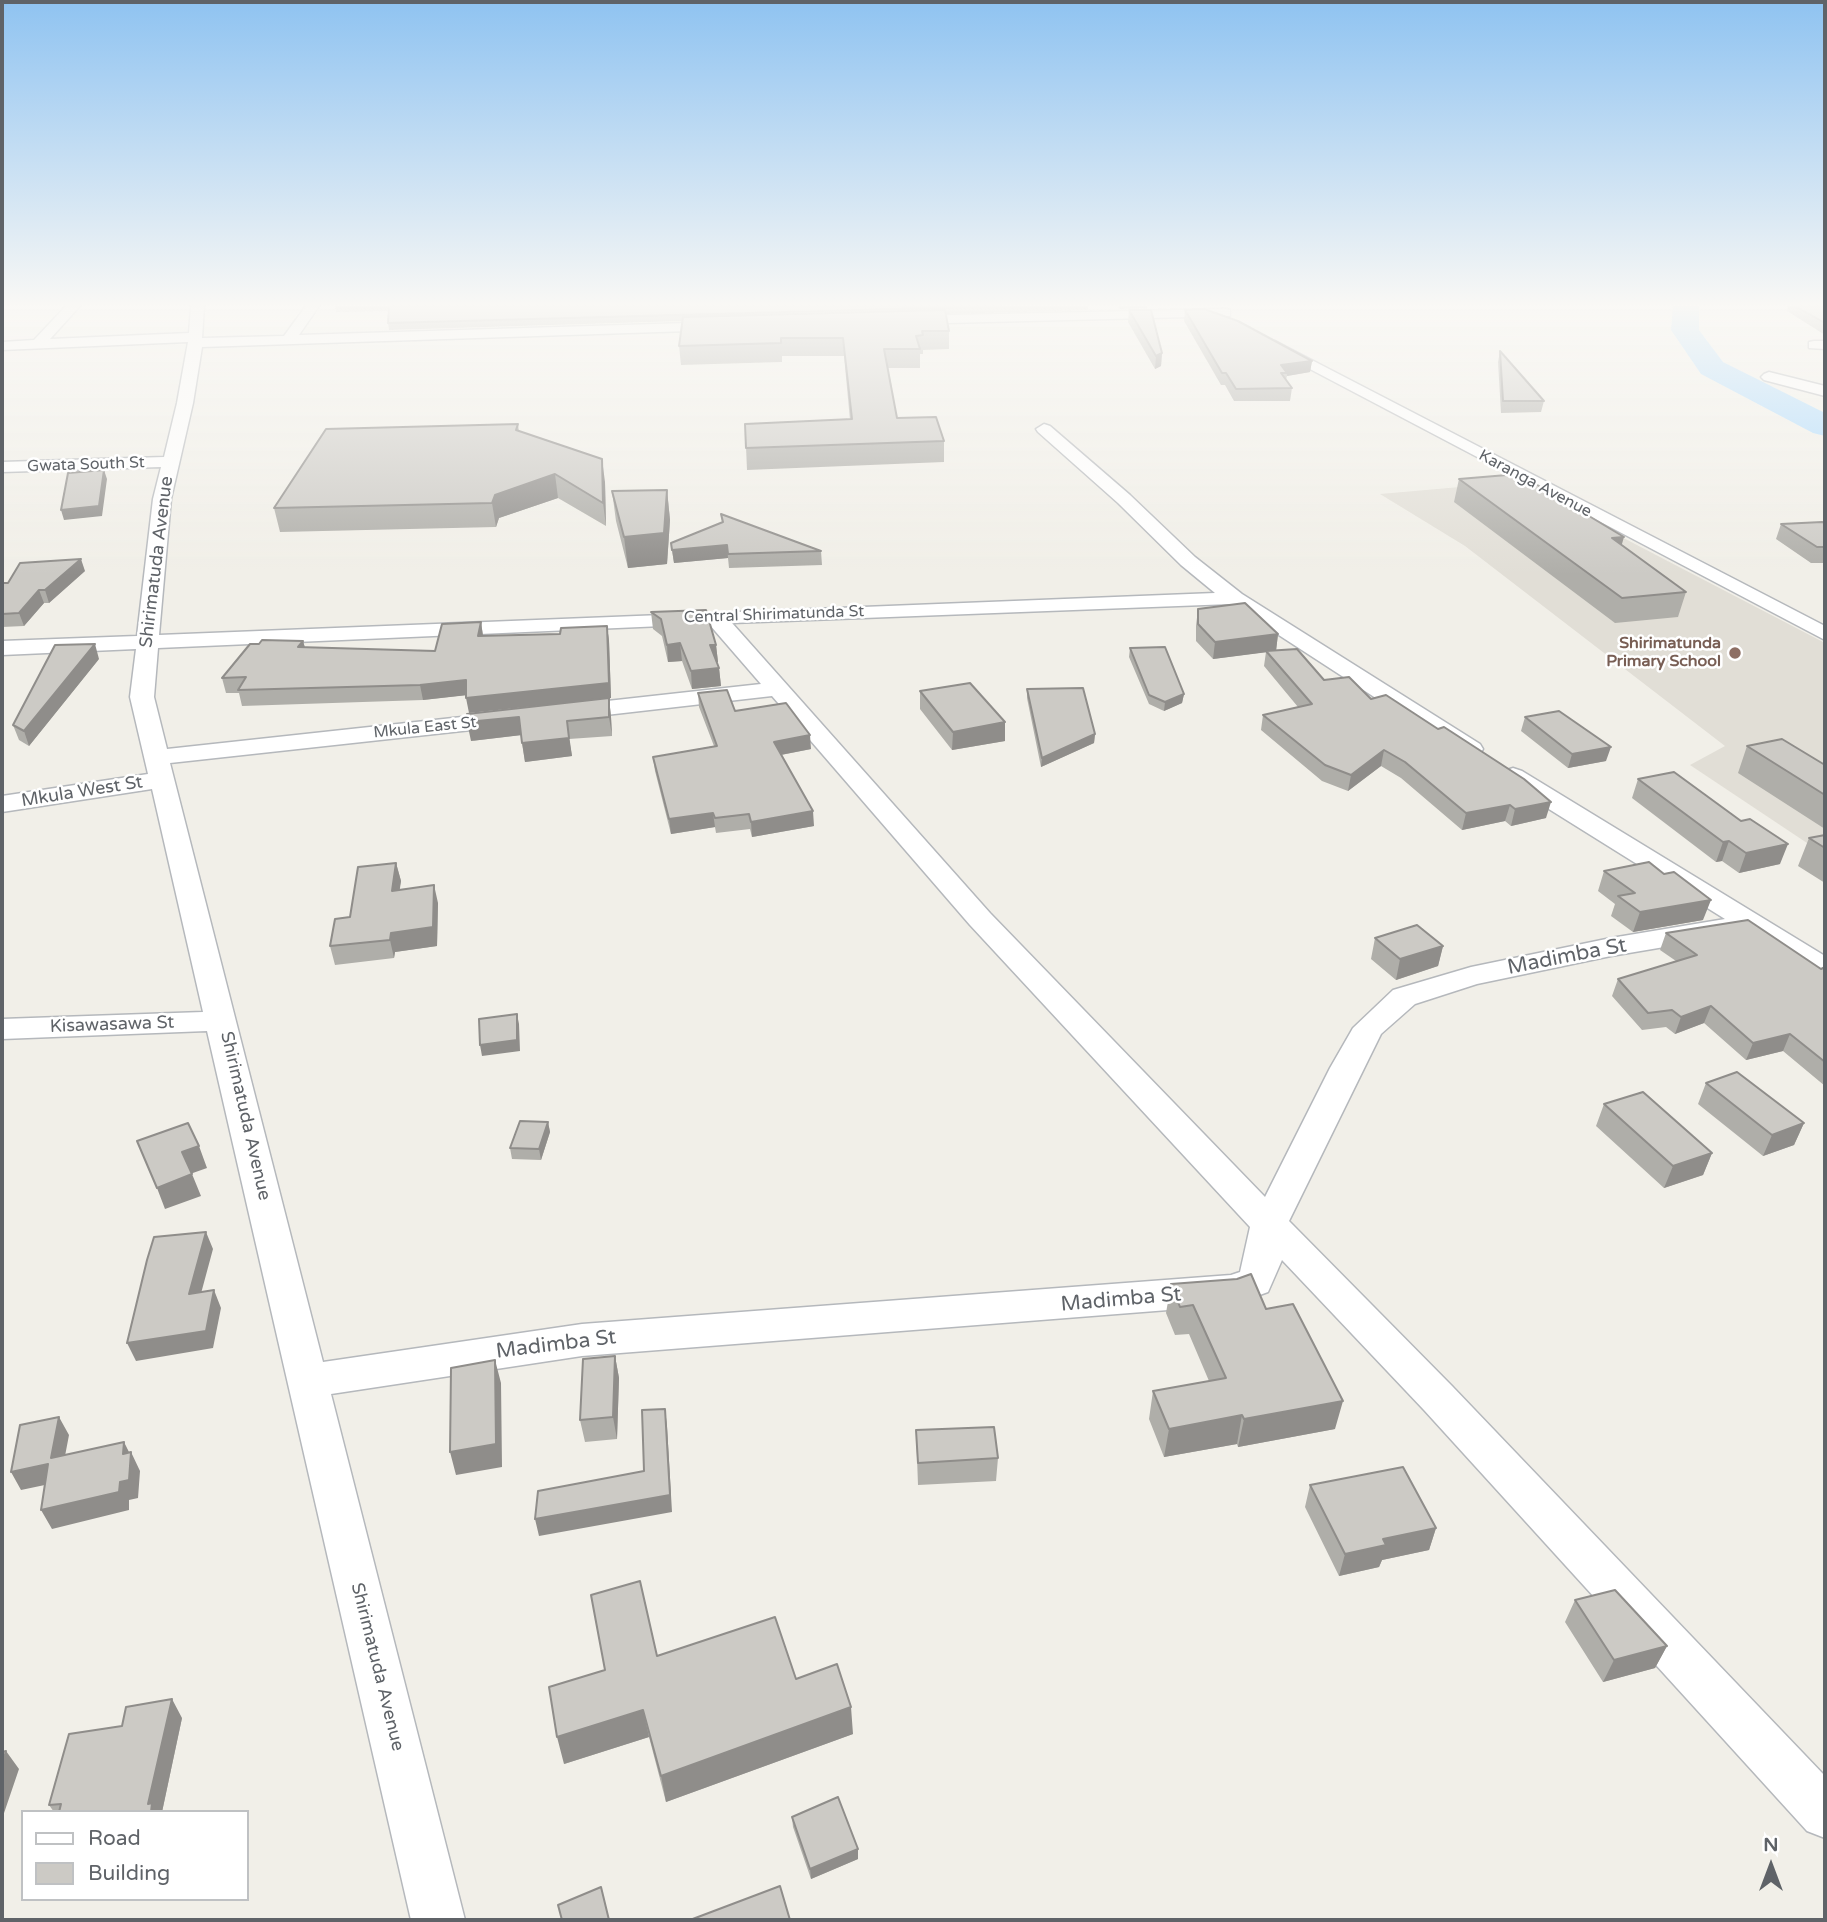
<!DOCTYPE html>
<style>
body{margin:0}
#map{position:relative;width:1827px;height:1922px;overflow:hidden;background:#f1efe8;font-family:"Varela Round",sans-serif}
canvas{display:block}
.frame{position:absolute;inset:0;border:4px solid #5f6368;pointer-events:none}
.legend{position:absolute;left:21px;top:1810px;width:228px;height:91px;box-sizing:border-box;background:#fff;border:2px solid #bfc1c3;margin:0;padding:9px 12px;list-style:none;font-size:21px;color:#5f6368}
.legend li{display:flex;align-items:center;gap:14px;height:35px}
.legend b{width:35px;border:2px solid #bfc1c3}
.north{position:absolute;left:1736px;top:1831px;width:70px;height:70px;-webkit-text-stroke:5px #fff;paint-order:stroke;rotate:0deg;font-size:19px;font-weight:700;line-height:28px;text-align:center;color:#5f6368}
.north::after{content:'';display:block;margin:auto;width:24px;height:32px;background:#5f6368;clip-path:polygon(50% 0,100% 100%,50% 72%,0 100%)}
</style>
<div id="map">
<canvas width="1827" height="1922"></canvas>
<div class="frame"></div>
<ul class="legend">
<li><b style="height:9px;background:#fff"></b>Road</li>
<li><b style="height:19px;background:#cccac5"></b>Building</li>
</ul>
<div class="north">N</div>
</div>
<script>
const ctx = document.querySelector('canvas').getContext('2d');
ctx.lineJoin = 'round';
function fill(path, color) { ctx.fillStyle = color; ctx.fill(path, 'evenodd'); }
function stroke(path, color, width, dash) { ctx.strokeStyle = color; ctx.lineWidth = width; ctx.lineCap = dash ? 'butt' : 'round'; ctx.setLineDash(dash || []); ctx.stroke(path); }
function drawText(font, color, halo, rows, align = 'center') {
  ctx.font = font + ' "Varela Round",sans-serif'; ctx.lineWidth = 5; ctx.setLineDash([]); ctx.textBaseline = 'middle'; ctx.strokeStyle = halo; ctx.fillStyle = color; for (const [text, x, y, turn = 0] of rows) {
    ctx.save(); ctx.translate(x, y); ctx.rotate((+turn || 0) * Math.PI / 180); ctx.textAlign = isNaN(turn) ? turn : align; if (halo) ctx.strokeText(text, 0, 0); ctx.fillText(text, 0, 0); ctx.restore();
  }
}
fill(new Path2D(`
 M1516,482l309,161v212l-135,-90 35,-19 -260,-200 -85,-52z`), '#e1ded6');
fill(new Path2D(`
 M1673,306h26v24l24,32 102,51v23l-12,-3 -112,-59 -30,-44z`), '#aadaff');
const street = new Path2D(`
 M66,306h14l-30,33 139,-6 2,-27h13l-2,32 82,-2 22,-30h13l-20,29 421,-13 7,4 -7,4 -518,17 -9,56 -22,96 -12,136 1056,-42 -34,-28 -63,-62 -80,-71 -2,-3 8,-5 6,2 80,69 65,62 47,37 238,150 3,5 -3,5 -9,2 -9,-2 -231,-150 -499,19 258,290 275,284 65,-129 23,-40 40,-38 78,-23 140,-29 114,-19 -221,-138 -4,-5 4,-5 9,-3 9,3 303,185v22l-11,-3 -67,-42 -136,23 -134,28 -62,20 -34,30 -92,187 163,165 373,390v62l-18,-7 -383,-421 -142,-150 -14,32 -36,13 -650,51 -251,38 134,526h-54l-204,-889 -205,8v-20l201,-7 -51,-223 -150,23v-16l146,-22 -18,-77 6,-48 -134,6v-14l135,-5 16,-137 8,-32 -159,5v-10l162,-5 13,-54 11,-61 -186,8v-8l32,-2zM709,624l52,60 -190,21 -8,2 -4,5 4,5 8,2 201,-23 198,229 280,302 -10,45 -9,3 -649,49 -259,38 -153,-599 338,-37 8,-2 4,-5 -4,-5 -8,-2 -341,37 -13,-52 4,-49z
 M1225,309l5,1v6l-323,8 -7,-4 7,-4z
 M1275,341l550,285v14l-555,-292v-6z
 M1814,341h11v8l-16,-1v-6z
 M1769,372l56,14v10l-61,-16 -3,-3 3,-3z`);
stroke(street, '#b5b8bc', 3);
fill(street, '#fff');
fill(new Path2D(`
 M335,306h753v4l-142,4 3,17v18l-26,1v4h-3v14h-32l9,50 47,23v21l-197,8 -2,-46 105,-4 -6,-64h-62v6l-101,3 -2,-19 3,-25 -293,9 -1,-7 1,-12 -53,1z
 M1118,306h29v2l-27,1z
 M1788,306h37v29l-38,-24z
 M1129,310l33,43 -1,13 -6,3 -27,-47z
 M1185,310l127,51 -2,11 -23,4 -1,4 6,8 -2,13h-56l-9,-16h-4l-37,-64z
 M1500,351l44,50 -3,11 -40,1 -3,-51z
 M518,424l1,8 86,50 1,44 -48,-28 -59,20 -3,9 -216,5 -6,-24z
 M1459,479l163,66 64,47 -8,25 -63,6 -161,-121z
 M667,490l3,30 -3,44 -39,4 -12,-47 -4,-30z
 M721,514l100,37 1,14 -93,3 -1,-10 -54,5 -3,-20 51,-20z
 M1825,523v40h-14l-35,-24 5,-15z
 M85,571l-36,32h-5l-20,23 -22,1v-44z
 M1198,609l80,25 -2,17 48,29 47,19 175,119 -35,8 -6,-5 -43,9 -61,-52 -20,-12 -33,25 -26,-10 -61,-51 2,-15 35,-8 -34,-41 2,-14 -53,7 -17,-18v-15z
 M651,612l65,33 2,17h-1l2,6 2,18 -29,3 -10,-28 -14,1 -6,-26 -9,-7z
 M481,622l2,14 77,-2 47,-8 2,15 2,57 -145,-3 -43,5 -181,6 -3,-13h-13l-4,-15 37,-34 44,-3 2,7 130,3z
 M1130,648l54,46 -2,9 -18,8 -15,-7 -20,-47z
 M99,659l-70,87 -10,-6 -6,-15z
 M1027,689l68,45 -1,9 -53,24 -14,-69z
 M920,691l85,31v19l-53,9 -32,-41z
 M698,693l113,56 -30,6 33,71 -62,11 -2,-8 -34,4 -1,-6 -44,7 -16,-63 -2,-14 61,-11 -15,-39z
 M609,698l2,19 1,19 -43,3 3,17 -47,6 -4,-27 -50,6z
 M1525,717l81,44 -38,7 -47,-37z
 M1747,746l78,19v64l-87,-56z
 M1638,779l142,85 -41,9 -17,-12 -6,1 -84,-64z
 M1825,835v48l-27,-17 11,-28z
 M396,863l5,18 -2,9 39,13 -1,43 -42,6 -1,6 -59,7 -5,-19 20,-29z
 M1604,871l99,49 -70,12 -22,-16 4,-12 -17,-13z
 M1666,933l155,36 4,-2v119l-42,-35 -37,9 -42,-37 -29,11 -9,-7 -24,3 -30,-34 6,-17 58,-18 -16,-11z
 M1375,938l68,8 -5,20 -42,14 -25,-21z
 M1706,1083l98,40 -10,22 -31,11 -65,-52z
 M1604,1104l108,49 -9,22 -39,13 -68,-62z
 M548,1122l2,10 -9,28 -29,-1 -2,-11z
 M1171,1284l95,25 69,120 -97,18 -1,-3 -73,13 -15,-38 4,-28 56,-10 -20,-47 -14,1 -9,-22z
 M615,1356l4,22 -2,61 -32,3 -5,-22z
 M916,1430l82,28 -2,23 -78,4z
 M1310,1485l126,43 -7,22 -47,10 -3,7 -40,9 -34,-69z
 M1575,1600l92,46 -12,22 -52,14 -38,-60z
 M657,1656l139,23 57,55 -187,68 -17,-65 -85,27z
 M182,1718l-20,94h-108l-5,-7z
 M792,1817l66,32v10l-47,20 -18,-52z`), '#afaea9');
fill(new Path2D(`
 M1162,353l-1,13 -6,3 1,-13z
 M1312,361l-2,11 -23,4v-3l-6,-8z
 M602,459l3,23 1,44 -3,-23z
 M104,470l3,9 -5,37 -38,4 -3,-10z
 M555,474l3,24 -59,20 -3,9 -4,-24 3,-8z
 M667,490l3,30 -3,44 -39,4 -4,-31z
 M1624,537l-7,24 -5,-23z
 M727,545l1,13 -54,5 -2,-13z
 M81,559l4,12 -36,32 -4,-13z
 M39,590l5,13 -20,23 -5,-13z
 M481,622l2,14h-5z
 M607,626l2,15 2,57 -142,15 -3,-15z
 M1278,634l-2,17 -63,8 2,-17z
 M303,641l4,14 -9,-8z
 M680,643l2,18 -14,1 -1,-17z
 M95,644l4,15 -70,87 -5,-15z
 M710,645h6l2,17 -7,1z
 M719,668l2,18 -29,3 -1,-18z
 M466,680l2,15 -45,5 -3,-15z
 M1184,694l-2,9 -18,8 1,-9z
 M609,698l2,19 1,19 -3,-19z
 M519,717l3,18 -51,6 -4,-19z
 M567,721l5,35 -47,6 -3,-19z
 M1005,722v19l-53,9 1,-18z
 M1095,734l-1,9 -53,24 1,-9z
 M810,735l1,14 -36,7 -1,-14z
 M1611,747l-5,14 -38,7 4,-14z
 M1384,750l-3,16 -33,25 3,-16z
 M1551,802l-5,16 -35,8 4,-17z
 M1510,805l-5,16 -43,9 4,-17z
 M813,811l1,15 -62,11 -1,-15z
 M713,813l2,14 -44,7 -2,-15z
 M1729,841l-7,20 -6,1 7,-20z
 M1788,844l-8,20 -41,9 7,-20z
 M396,863l5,18 -4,28 -5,-18z
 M434,885l4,18 -1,43 -42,6 -1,6 -4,-18 1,-7z
 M1711,900l-8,20 -70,12 7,-20z
 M1443,946l-5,20 -42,14 4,-21z
 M1711,1006l-7,17 -29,11 6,-17z
 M517,1014l2,10 1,27 -38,5 -2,-11z
 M1790,1034l-7,17 -37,9 7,-17z
 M548,1122l2,10 -9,28 -2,-11z
 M1804,1123l-10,22 -31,11 9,-21z
 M199,1146l8,22 -17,6 -8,-22z
 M1712,1153l-9,22 -39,13 9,-22z
 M192,1174l9,22 -36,13 -8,-21z
 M206,1232l7,17 -17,63 -7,-18z
 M214,1290l7,18 -8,40 -77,13 -9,-18z
 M615,1356l4,22 -2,61 -4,-22z
 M495,1360l6,23 1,84 -46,8 -6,-23z
 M1343,1401l-8,28 -97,18 6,-28z
 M665,1409l2,17 5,86 -133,24 -4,-17 135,-24z
 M1242,1415l-5,29 -73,13 5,-28z
 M59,1417l10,18 -8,42 -10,-19z
 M124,1442l7,14v-4l9,19 -2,27 -9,2v10l-77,19 -11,-19 82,-56z
 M48,1464l11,18 -38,8 -10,-18z
 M1436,1528l-7,22 -47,10 -3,7 -40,9 6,-22 38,-15z
 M1667,1646l-12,22 -52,14 11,-22z
 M172,1699l10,19 -20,94h-11l-3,-8z
 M851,1707l2,27 -187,68 -5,-26z
 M643,1710l6,27 -85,27 -7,-27z
 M6,1751l13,18 -17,50v-55z
 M858,1849v10l-47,20 -1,-10z`), '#8f8d8a');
const building = new Path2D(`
 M389,306h612l-613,17z
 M1795,306h30v17z
 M1204,309l34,12 74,40 -31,4 6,8h-6l11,15 -56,1 -10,-16h-4l-37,-63z
 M945,310l4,21h-27l1,4 -7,1 4,13h-36l13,69 39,-1 8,24 -198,7 -1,-24 107,-5 -9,-81h-62v5l-102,3 4,-29z
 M1129,310h22l11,43 -6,3z
 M1500,351l44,50h-41z
 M518,424l-2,6 86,29 1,44 -48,-29 -60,21 -3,8 -218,5 52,-79z
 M104,470l-5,36 -38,4 7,-37z
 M1519,474l105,63 -12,1 74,54 -64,6 -163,-119z
 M667,490l-3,43 -40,4 -12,-46z
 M721,514l100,37 -93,3 -1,-9 -55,5 -1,-7 52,-21z
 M1822,522l3,1v24h-8l-36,-23z
 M81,559l-36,31h-6l-20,23 -17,1v-31h6l12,-20z
 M1245,603l33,31 -63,8 -17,-18v-15z
 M706,610l10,35h-6l9,23 -28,3 -11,-28 -13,2 -6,-26 -10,-7z
 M481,622l-3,14 82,-2 1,-6 46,-2 2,57 -143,15v-18l-46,5 -182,5 8,-13 -24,1 28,-34h9l3,-4 41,1 -5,6 137,4 7,-27z
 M95,644l-71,87 -11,-6 42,-80z
 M1165,647l19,47 -19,8 -16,-7 -19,-47z
 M1297,649l27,31 25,-3 22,22 15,-4 52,34 6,-2 80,52 27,23 -36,7 -5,-4 -44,8 -61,-51 -21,-12 -33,25 -26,-10 -62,-50 49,-11 -46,-53z
 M970,683l35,39 -52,10 -33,-41z
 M1083,688l12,46 -53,24 -15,-69z
 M727,690l8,21 51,-8 24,32 -36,7 39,69 -62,11 -2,-8 -34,4 -2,-5 -44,6 -16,-62 64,-11 -19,-53z
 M609,698v19l-42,4 2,17 -47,5 -3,-26 -52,5v-8z
 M1559,711l52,36 -39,7 -47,-37z
 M1782,739l43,26v30l-78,-49z
 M1674,772l67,49 9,-2 38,25 -42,9 -17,-12 -6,1 -85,-63z
 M1825,835v13l-16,-10z
 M1649,862l15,12 10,-2 37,28 -71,12 -22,-16 17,-3 -31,-22z
 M396,863l-4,28 42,-6 -1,42 -42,6 -1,7 -60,6 5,-27 15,-2 8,-50z
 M1748,920l73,49 4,-2v95l-35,-28 -37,9 -42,-37 -30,11 -9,-7 -24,3 -30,-34 79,-24 -31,-22z
 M1417,925l26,21 -43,13 -25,-21z
 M517,1014v26l-37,5 -1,-26z
 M1737,1072l67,51 -32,12 -66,-52z
 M1643,1092l69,61 -39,13 -69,-62z
 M520,1121l28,1 -9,27 -29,-1z
 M188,1123l11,23 -17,6 10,22 -35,14 -20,-47z
 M206,1232l-17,62 25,-4 -8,41 -79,12 20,-83 7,-23z
 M1251,1274l15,35 27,-5 50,97 -99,18 -2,-4 -73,14 -16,-38 73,-13 -33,-73 -13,2 -9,-23 66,-5z
 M615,1356l-2,61 -33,3 3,-61z
 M495,1360l1,84 -46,8 1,-84z
 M665,1409l5,86 -135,24 3,-28 106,-20 -2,-61z
 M59,1417l-8,41 73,-16 -1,12 8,-2 -2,28 -9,2 -1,10 -78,18 7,-46 -37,8 9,-47z
 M994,1427l4,31 -80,5 -2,-33z
 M1403,1467l33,61 -53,11 3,6 -41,9 -35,-69z
 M640,1581l17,75 118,-39 21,62 41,-15 14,43 -190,69 -18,-66 -86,27 -8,-50 56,-17 -14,-75z
 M1615,1590l52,56 -53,14 -39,-60z
 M172,1699l-24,105 4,-1 -1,9h-92l2,-8 -12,1 20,-71 53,-8 4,-19z
 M6,1751l-4,13v-12z
 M838,1797l20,52 -48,20 -18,-52z
 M780,1886l10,34h-100z
 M601,1887l8,33h-47l-4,-15z`);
fill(building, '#cccac5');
stroke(building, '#8f8d8a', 2);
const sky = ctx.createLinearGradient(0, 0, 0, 575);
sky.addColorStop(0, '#8fc3f1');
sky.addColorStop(0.53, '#f9f8f5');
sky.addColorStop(1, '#f9f8f500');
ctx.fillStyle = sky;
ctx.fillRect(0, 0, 1827, 575);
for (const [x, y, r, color] of [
 [1735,653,7,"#8d6e63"]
]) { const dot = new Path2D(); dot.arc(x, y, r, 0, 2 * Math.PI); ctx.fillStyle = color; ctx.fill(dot); stroke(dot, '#fff', 2.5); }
drawText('16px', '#5f6368', '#fff', [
 ["Gwata South St",86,465,-2],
 ["Karanga Avenue",1535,484,28],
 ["Central Shirimatunda St",774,615,-2],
 ["Mkula East St",425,728,-6]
]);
drawText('bold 16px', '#785e54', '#fff', [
 ["Shirimatunda",1721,644],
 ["Primary School",1721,662]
], 'right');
drawText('18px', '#5f6368', '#fff', [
 ["Shirimatuda Avenue",157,562,-83],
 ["Mkula West St",82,792,-9],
 ["Kisawasawa St",112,1025,-2],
 ["Shirimatuda Avenue",245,1116,77],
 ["Shirimatuda Avenue",377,1667,76]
]);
drawText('21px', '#5f6368', '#fff', [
 ["Madimba St",1567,957,-11],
 ["Madimba St",1121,1300,-5],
 ["Madimba St",556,1345,-7]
]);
</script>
